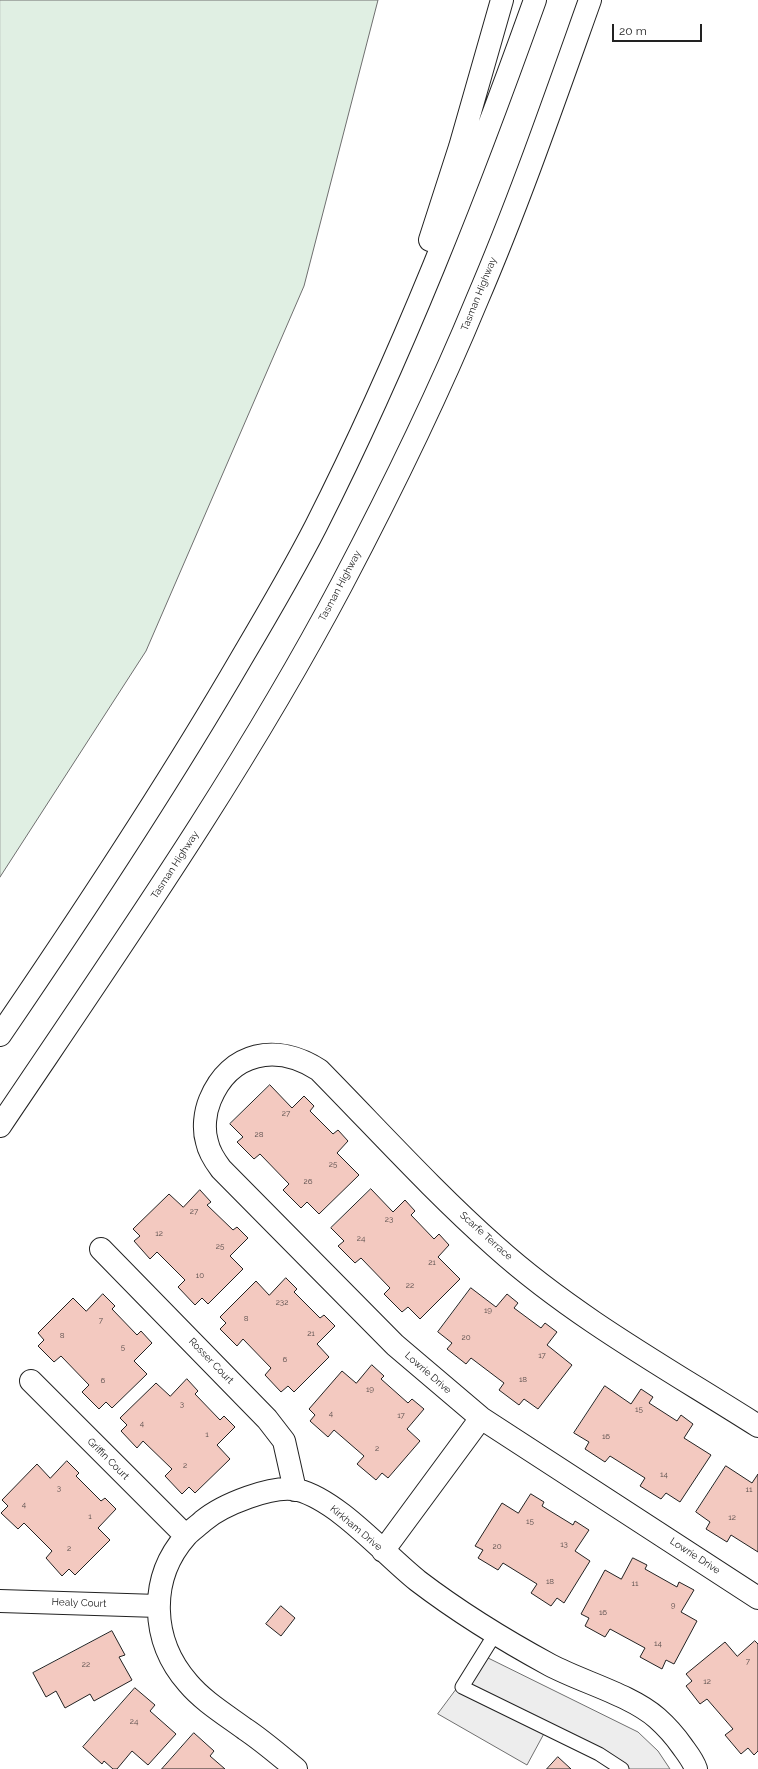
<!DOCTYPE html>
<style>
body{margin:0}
#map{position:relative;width:758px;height:1769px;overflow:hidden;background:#fff;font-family:Raleway,sans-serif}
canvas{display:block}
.scale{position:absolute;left:612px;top:24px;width:90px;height:18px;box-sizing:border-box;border:2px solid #222;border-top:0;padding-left:5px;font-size:12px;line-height:14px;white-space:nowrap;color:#222;-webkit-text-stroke:3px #fff;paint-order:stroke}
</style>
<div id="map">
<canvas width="758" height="1769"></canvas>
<div class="scale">20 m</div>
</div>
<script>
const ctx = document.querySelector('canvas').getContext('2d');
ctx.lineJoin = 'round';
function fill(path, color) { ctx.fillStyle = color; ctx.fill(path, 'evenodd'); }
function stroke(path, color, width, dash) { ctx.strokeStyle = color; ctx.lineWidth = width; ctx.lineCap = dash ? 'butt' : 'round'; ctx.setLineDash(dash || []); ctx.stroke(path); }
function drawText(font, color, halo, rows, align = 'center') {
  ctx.font = font + ' Raleway,sans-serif'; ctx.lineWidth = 3; ctx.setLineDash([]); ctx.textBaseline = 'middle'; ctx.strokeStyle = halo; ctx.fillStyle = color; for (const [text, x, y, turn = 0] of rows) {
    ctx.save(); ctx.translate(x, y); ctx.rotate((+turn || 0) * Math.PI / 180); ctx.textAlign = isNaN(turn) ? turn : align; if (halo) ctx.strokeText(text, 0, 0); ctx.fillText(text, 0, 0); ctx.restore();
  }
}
const green = new Path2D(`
 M0,0h378l-74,286 -158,365 -146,226z`);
fill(green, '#e0efe3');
stroke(green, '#6f6f6f', 1);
const parking = new Path2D(`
 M482,1655l156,77 20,19 12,18h-48l-75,-41 -20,37 -89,-51z`);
fill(parking, '#ededed');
stroke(parking, '#6f6f6f', 1);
const building = new Path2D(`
 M270,1085l22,23 12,-12 10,10 -4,5 23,23 5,-4 10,11 -11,12 22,22 -40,39 -12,-12 -6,6 -18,-18 6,-6 -29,-30 -6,5 -17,-17 6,-5 -13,-13z
 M371,1189l22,23 12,-12 10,11 -4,4 23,24 5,-5 10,11 -11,12 22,22 -40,40 -12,-12 -6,5 -18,-18 6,-6 -29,-30 -6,5 -17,-17 6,-5 -13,-13z
 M200,1190l11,12 -4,3 26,25 4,-3 11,11 -18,18 13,13 -35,35 -6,-6 -7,7 -17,-18 7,-7 -28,-28 -7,7 -16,-18 6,-5 -7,-7 36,-35 14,13z
 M286,1278l11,11 -3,3 26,26 4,-3 11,11 -18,18 12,13 -35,35 -6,-6 -7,6 -16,-17 6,-7 -28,-29 -6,7 -17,-17 6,-6 -6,-6 36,-36 13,14z
 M471,1288l25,19 11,-13 11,9 -4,5 27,20 4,-5 12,9 -10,13 25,20 -34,44 -14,-10 -5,6 -20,-15 5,-7 -33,-25 -5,6 -19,-15 5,-6 -14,-11z
 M103,1294l12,12 -3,3 25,26 4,-4 11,12 -18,18 13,13 -35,34 -6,-6 -7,7 -17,-17 7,-7 -28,-29 -7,6 -16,-16 6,-6 -6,-7 35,-35 13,13z
 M372,1365l12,11 -3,3 27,24 4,-4 12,10 -17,20 13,12 -32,37 -6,-5 -6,7 -19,-16 7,-8 -30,-26 -6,7 -18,-16 5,-6 -6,-6 33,-38 14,12z
 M187,1379l11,12 -3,3 25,26 4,-4 11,11 -18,18 13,14 -35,34 -6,-6 -7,7 -17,-18 7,-7 -29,-28 -6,7 -16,-17 6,-6 -7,-7 36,-35 14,13z
 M605,1386l26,18 10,-15 12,8 -4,6 28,18 4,-6 12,9 -9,14 27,17 -31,47 -14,-9 -5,6 -21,-13 5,-8 -35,-22 -5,6 -20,-13 4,-7 -15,-9z
 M67,1461l12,12 -3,3 25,25 4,-3 11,11 -18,19 12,12 -35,35 -6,-6 -7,7 -16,-18 6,-7 -28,-28 -6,6 -17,-16 7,-7 -6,-6 35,-36 13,14z
 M726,1466l26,17 6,-9v78l-27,-17 -4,7 -21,-13 4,-7 -14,-10z
 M531,1494l13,8 -2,4 31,19 2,-4 14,9 -14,21 15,10 -26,42 -7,-5 -6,8 -20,-13 6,-9 -34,-21 -5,7 -20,-12 5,-8 -8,-4 27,-43 16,10z
 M633,1558l14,7 -2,4 32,18 2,-5 15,8 -13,22 16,9 -23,43 -8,-4 -4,9 -22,-12 5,-9 -35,-19 -5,8 -20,-11 4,-8 -8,-4 24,-44 16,9z
 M281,1606l14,12 -14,18 -15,-12z
 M112,1631l13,24 -6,2 13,23 -38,21 -4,-7 -25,14 -9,-17 -10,6 -13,-24z
 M755,1641l3,3v107l-4,4 -6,-7 -7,6 -16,-19 8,-6 -26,-30 -7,5 -14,-18 6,-5 -6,-7 39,-32 12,14z
 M135,1688l20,17 -5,6 26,23 -28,31 -16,-14 -15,18h-4l-9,-8 -2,3 -19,-17z
 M194,1733l20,18 -4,5 15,13h-63z
 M558,1757l13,12h-24z`);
fill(building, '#f3c9c0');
stroke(building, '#222', 1);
const service = new Path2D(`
 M495,1634l-33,53 137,67 23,15`);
const minor = new Path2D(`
 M101,1249l166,170 17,22 11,49
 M31,1381l155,155
 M758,1426c-88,-56 -184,-109 -262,-179 -62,-55 -118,-117 -177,-177 -42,-27 -89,-19 -109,30 -5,12 -7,29 -3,42 2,10 8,19 14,27l174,176 86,73 277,180
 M383,1551l98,-133
 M0,1601l158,5
 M296,1769c-17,-14 -33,-28 -51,-40 -19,-14 -42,-28 -57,-46 -37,-42 -40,-104 -2,-147 5,-6 12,-10 17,-15 19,-16 70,-37 95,-31 41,11 86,64 120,91 42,32 86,59 132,84 32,17 81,30 107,53 9,8 18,18 25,28 5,7 11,14 14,23`);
const trunk = new Path2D(`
 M430,240l30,-93 42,-147
 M0,1035c84,-123 166,-247 241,-376 26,-44 52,-88 75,-133 86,-170 155,-347 219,-526`);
const motorway = new Path2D(`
 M0,1126c119,-177 242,-353 342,-542 49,-93 95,-187 135,-284 42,-98 77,-199 113,-300`);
stroke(service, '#222', 15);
stroke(minor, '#222', 24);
stroke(trunk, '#222', 24);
stroke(motorway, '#222', 24);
stroke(service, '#fff', 13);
stroke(minor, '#fff', 22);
stroke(trunk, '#fff', 22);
stroke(motorway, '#fff', 22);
drawText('8px', '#564c4a', null, [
 ["27",286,1114],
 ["28",259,1135],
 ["25",333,1165],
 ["26",308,1182],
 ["27",194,1212],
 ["23",389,1220],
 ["12",159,1234],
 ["24",361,1239],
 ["25",220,1247],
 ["21",432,1263],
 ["10",200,1276],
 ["22",410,1286],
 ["232",282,1303],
 ["19",488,1311],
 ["8",246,1319],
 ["7",101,1321],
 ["21",311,1334],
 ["8",62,1336],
 ["20",466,1338],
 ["5",123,1348],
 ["17",542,1356],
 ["6",285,1360],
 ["18",523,1380],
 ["6",103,1381],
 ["19",370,1390],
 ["3",182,1405],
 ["15",639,1410],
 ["4",331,1414],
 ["17",401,1416],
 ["4",142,1424],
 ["1",207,1435],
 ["16",606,1437],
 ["2",377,1449],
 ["2",185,1466],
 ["14",664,1475],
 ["3",59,1489],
 ["11",749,1490],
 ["4",24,1505],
 ["1",90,1517],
 ["12",732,1518],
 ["15",530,1522],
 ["13",564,1545],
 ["20",497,1547],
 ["2",69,1549],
 ["18",550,1582],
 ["11",635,1584],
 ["9",673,1606],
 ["16",603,1613],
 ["14",658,1644],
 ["7",748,1662],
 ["22",86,1665],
 ["12",707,1682],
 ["24",134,1722]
]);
drawText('10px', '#222', '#fff', [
 ["Tasman Highway",479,294,-68],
 ["Tasman Highway",340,586,-62],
 ["Tasman Highway",175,865,-57],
 ["Scarfe Terrace",486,1236,42],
 ["Rosser Court",211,1361,46],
 ["Lowrie Drive",428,1373,41],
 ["Griffin Court",108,1459,45],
 ["Kirkham Drive",356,1528,40],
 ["Lowrie Drive",695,1556,33],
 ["Healy Court",79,1603,2]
]);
</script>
